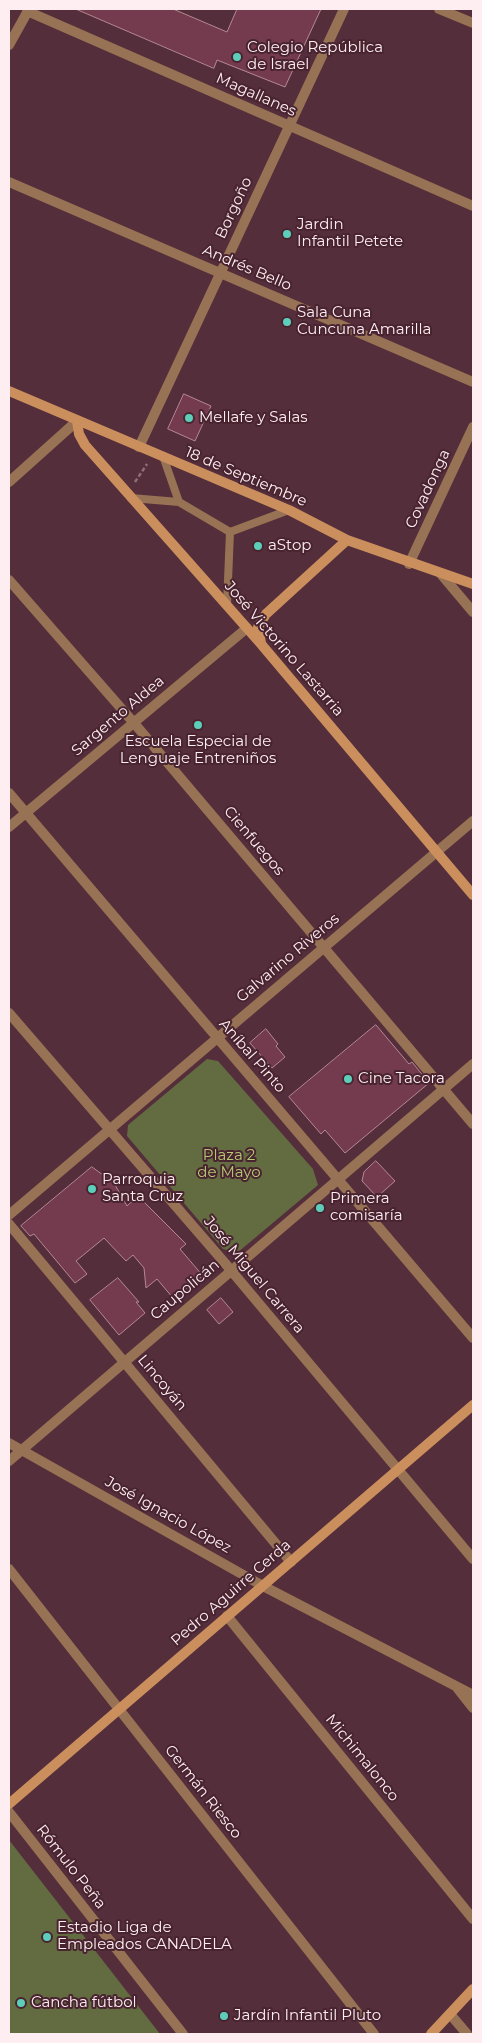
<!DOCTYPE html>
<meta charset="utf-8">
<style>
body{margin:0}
#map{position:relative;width:482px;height:2043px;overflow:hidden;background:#542e3a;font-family:Montserrat,sans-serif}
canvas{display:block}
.frame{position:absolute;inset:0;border:10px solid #feeef2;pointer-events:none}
</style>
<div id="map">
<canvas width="482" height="2043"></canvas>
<div class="frame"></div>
</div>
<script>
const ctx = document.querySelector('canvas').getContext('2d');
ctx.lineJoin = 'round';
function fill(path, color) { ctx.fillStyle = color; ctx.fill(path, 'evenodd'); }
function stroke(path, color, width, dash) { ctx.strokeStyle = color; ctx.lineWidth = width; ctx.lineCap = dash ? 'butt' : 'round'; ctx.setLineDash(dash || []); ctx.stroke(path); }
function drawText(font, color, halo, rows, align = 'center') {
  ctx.font = font + ' Montserrat,sans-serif'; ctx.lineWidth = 4; ctx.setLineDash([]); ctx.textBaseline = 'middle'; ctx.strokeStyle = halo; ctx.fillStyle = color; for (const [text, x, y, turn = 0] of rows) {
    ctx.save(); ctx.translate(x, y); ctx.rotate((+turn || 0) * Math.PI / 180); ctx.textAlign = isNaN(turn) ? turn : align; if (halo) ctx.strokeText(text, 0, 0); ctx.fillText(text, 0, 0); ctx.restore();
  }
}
fill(new Path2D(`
 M207,1059l11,2 95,108 5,16 -81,68 -14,-4 -96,-113 1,-11z
 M9,1840l151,194h-151z`), '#626c40');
const building = new Path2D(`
 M76,9h97l54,23 10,-23h84l-36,78 -68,-27 -3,8z
 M184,394l27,12 -16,35 -27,-12z
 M376,1025l33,39 3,-2 17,21 -84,70 -20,-23 -4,4 -32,-37z
 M266,1029l12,15 -2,2 9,11 -13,11 -22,-25z
 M376,1161l19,20 -18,16 -15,-16 2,-9z
 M92,1167l22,16 13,23 11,-10 48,48 -6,5 23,27 -30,22 -16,-19 -11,9 -2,-20 -11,-13 -7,6 -22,-23 -28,23 11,13 -12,9 -41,-49 -4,2 -9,-10z
 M118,1278l21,24h-3l9,11 -26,22 -29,-35z
 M221,1298l12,14 -14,12 -12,-14z`);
fill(building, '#743b4e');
stroke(building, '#b58895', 1);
stroke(new Path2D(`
 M135,482l12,-18`), '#8e7079', 2.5, [4, 2.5]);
stroke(new Path2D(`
 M164,459l15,43 51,30 59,-22
 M131,498l48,4
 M227,605l3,-73`), '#987254', 8);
stroke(new Path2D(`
 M439,9l34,14
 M27,11l446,195
 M9,45l20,-36
 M9,182l464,200
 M139,447l205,-438
 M9,482l68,-61
 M409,564l64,-137
 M441,574l32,38
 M9,580l125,143 339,401
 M9,793l464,545
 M9,827l238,-199
 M9,1013l215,249 249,297
 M9,1215l464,-394
 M9,1224l282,338
 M9,1443l254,143 210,109
 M9,1461l464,-397
 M227,1616l246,303
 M458,1689l15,19
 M9,1812l174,222
 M450,2014l17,20`), '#987254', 10);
stroke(new Path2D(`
 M9,1569l365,465`), '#987254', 10);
stroke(new Path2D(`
 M9,391l280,119 58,30 126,44
 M77,421l2,13 6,11 176,199 212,251
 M261,643l-3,-16 8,-13 81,-74
 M9,1804l464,-399
 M431,2034l42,-45`), '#cb8f5e', 10);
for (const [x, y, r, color] of [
 [237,57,5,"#5dceb9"],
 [287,234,5,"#5dceb9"],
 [287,322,5,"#5dceb9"],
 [189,418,5,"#5dceb9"],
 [258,546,5,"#5dceb9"],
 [198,725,5,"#5dceb9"],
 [348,1079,5,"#5dceb9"],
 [92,1189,5,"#5dceb9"],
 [320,1208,5,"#5dceb9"],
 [47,1937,5,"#5dceb9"],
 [21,2003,5,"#5dceb9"],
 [224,2016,5,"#5dceb9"]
]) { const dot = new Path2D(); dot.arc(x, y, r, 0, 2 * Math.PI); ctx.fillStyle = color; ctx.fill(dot); stroke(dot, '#492430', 2); }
drawText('15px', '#feeef2', '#492430', [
 ["Colegio República",247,48],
 ["de Israel",247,65],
 ["Jardin",297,225],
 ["Infantil Petete",297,242],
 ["Sala Cuna",297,313],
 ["Cuncuna Amarilla",297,330],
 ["Mellafe y Salas",199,418],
 ["aStop",268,546],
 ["Escuela Especial de",198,742,"center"],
 ["Lenguaje Entreniños",198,759,"center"],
 ["Cine Tacora",358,1079],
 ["Parroquia",102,1180],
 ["Santa Cruz",102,1197],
 ["Primera",330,1199],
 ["comisaría",330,1216],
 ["Estadio Liga de",57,1928],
 ["Empleados CANADELA",57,1945],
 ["Cancha fútbol",31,2003],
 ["Jardín Infantil Pluto",234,2016]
], 'left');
drawText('15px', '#feeef2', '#492430', [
 ["Magallanes",256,95,24],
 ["Borgoño",234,208,-65],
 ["Andrés Bello",247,268,23],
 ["18 de Septiembre",246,477,23],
 ["Covadonga",428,489,-65],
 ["José Victorino Lastarria",284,649,49],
 ["Sargento Aldea",118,716,-40],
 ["Cienfuegos",254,841,50],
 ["Galvarino Riveros",288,958,-40],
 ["Aníbal Pinto",252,1056,49],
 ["José Miguel Carrera",254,1275,50],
 ["Caupolicán",185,1290,-40],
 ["Lincoyán",162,1383,50],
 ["José Ignacio López",168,1515,29],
 ["Pedro Aguirre Cerda",231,1593,-41],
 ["Michimalonco",362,1758,51],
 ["Germán Riesco",203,1792,52],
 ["Rómulo Peña",71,1867,52]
]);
drawText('15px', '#b5c973', '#492430', [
 ["Plaza 2",229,1156],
 ["de Mayo",229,1173]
]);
</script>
